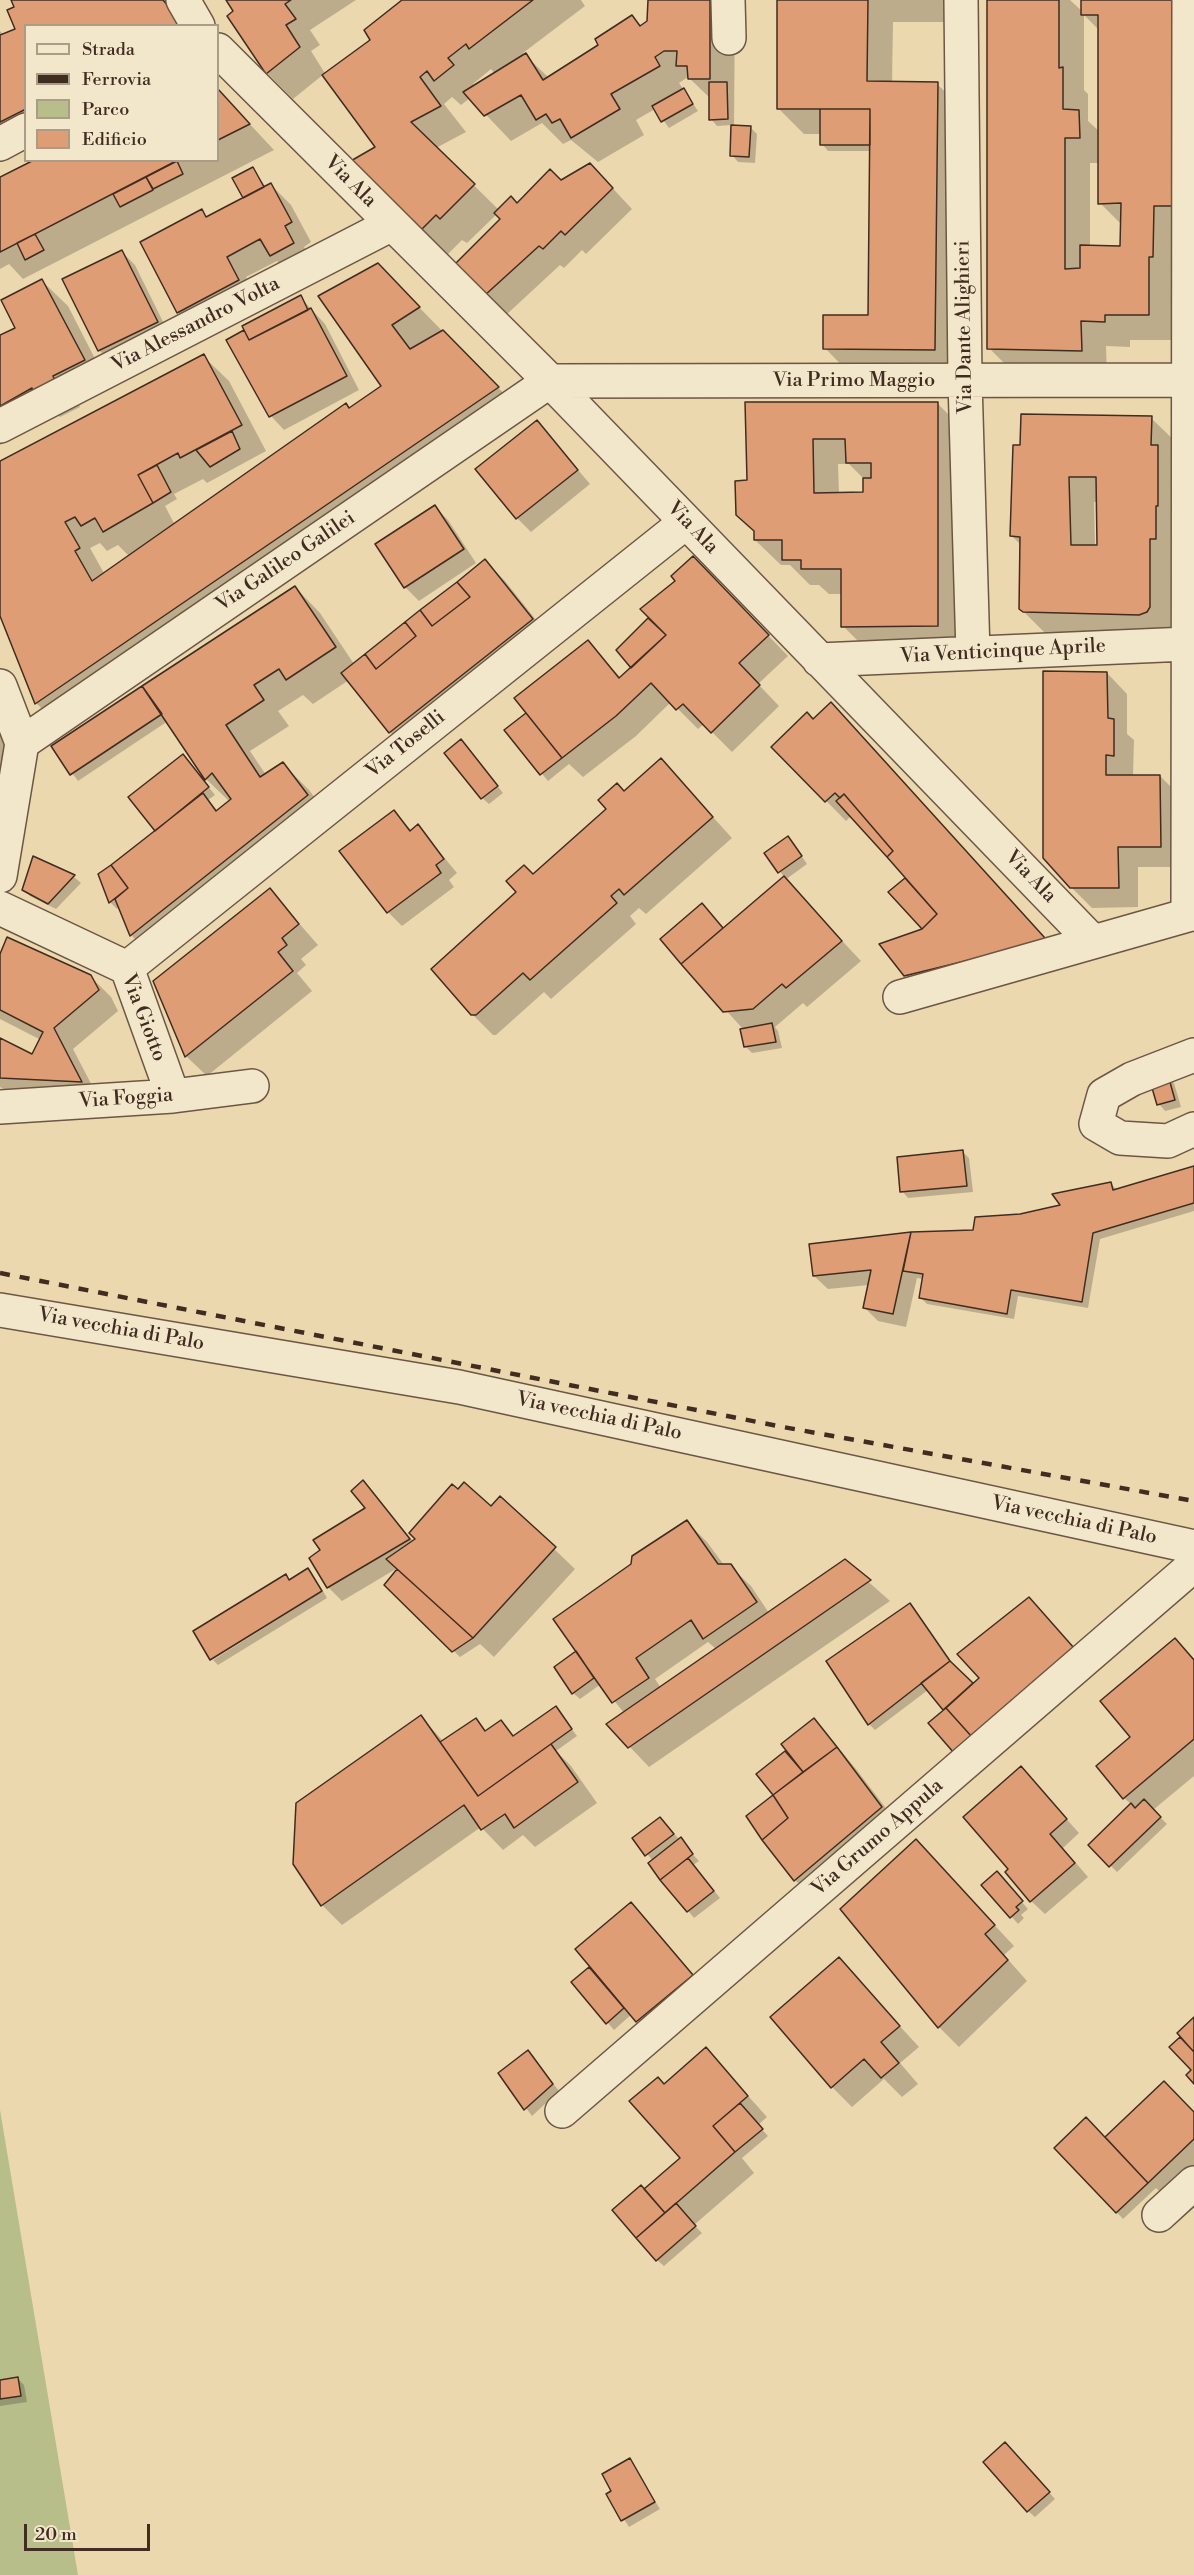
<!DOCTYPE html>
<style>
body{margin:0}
#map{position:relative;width:1194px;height:2575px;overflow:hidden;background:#ebd8af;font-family:"Libre Bodoni",serif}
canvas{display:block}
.legend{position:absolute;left:24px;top:24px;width:195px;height:138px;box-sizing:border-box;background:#f2e6cb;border:2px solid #ab9c87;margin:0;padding:8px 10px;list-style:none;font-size:18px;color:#402c20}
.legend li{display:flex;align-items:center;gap:12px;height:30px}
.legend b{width:30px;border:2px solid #ab9c87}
.scale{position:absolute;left:24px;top:2524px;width:126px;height:27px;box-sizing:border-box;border:3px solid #402c20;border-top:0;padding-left:8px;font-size:18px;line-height:21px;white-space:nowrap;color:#402c20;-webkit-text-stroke:4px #f2e6cb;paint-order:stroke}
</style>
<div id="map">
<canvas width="1194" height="2575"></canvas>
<ul class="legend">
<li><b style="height:8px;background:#f2e6cb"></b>Strada</li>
<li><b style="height:8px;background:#402c20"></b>Ferrovia</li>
<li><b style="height:16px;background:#b8be8a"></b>Parco</li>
<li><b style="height:16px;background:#df9d75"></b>Edificio</li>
</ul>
<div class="scale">20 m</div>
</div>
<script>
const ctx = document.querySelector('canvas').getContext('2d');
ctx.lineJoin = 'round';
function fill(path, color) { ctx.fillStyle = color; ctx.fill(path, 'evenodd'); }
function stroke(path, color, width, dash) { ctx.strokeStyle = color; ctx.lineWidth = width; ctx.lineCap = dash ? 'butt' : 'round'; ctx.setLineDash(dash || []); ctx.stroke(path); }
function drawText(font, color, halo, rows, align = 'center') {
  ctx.font = font + ' "Libre Bodoni",serif'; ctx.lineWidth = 5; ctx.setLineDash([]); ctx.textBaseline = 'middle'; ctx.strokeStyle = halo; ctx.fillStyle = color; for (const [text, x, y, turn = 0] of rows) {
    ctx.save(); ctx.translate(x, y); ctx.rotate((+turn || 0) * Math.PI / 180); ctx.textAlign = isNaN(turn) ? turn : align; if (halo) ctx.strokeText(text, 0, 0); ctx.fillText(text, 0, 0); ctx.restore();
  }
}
fill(new Path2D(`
 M0,2110l78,465h-78z`), '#b8be8a');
fill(new Path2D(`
 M12,0h156l3,7 -145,19v121l-26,13v-129l4,4 13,-5z
 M228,0h128l-46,30 10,15 -9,6 15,24 46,-35 33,-40h176l4,6 -62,47 26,25 51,-33 32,-28 10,9 7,-4 -1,-22h87l-1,127h16l7,7 -2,29 -17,-1 -6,-7v-30l-15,1 -6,-7v-20l-23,-22 -9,6 19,28 -29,17 -14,-19 -19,11 8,15 -46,27 -27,-22 -8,4 -21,-21 -31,18 -41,-43 -9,7 -9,-8 -8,7 22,28 -30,16 63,62 18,-5 73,-41 42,45 -46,45 -4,-4 -18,18 -4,-3 -54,50 -31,-29 27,-67 -5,-5 -30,29 -5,-3 -17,17 -93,-95 25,-15 -53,-73 -31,25 -25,-25 -39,-58 7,-4zM491,69l4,5 -20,13 -2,-3z
 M778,0h167l-1,22h-51l-1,61 45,1 26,25 -3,266 -110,-1 -25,-26 45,-31 1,-166h-43l-6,-7v-10h-18l-26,-26z
 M988,0h82l13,12v-12h111l-20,340h-44v7l-24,-1 1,30 -92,-2 -26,-26zM1084,15l16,16v101l-12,-11v-27l-4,-4zM1090,163h10v40l22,22v22h-32z
 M218,90l56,60 -251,129 -14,-15 -9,5v-90l38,-19h180z
 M253,169l13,18 5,-2 20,20 20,37 -7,5 9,17 -22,11 -14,-14 -31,16 12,23 -60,32 -20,-20 24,-101 6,7 36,-19z
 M121,251l14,14 35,71 -57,28 -14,-14z
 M42,281l26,25 41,80 -31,16 2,5 -20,10 -3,-3 -57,31v-108l17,-9z
 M403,291l120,122 -461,315 -26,-25 -36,-91v-149l203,-107 26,25 37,70 -59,32 -4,-4 -29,15 3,5 -12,7 10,19 208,-139 -63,-90zM100,543l7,8 11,-6 12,12 -25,18 -15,-27z
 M300,297l25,27 34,66 -75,40 -13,-14 -27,-84 4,4z
 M937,403l26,26v222l-94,1 -26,-26v-32h-14l-10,-9h-9l-20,-20h-9l-26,-25 -7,-58 -1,-78zM838,464h11l15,15 1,15h-26z
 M1151,418l26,25 -2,190 -129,1 -26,-26 2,-62 -10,-10 3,-90zM1094,502h4l1,44h-4z
 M537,422l53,62 -59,48 -14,-14z
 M435,507l13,13 28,43 -57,38 -14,-14z
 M485,561l20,20 47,59 -142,112 -20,-20 -41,-52 -36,24 -10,-9 -25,16 11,15 -39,25 16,24 17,-11 26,26 23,31 -176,139 -25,-25 -12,-29 -2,3 -7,-7 -10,-27 57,-44 32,-69 26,33 -7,5 10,11 12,-9 -24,-23 -38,-58 -90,60 -25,-34 242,-160 25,26 34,51z
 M713,579l75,77 -30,28 21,22 -47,46 -28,-28 -6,5 -27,-27 -35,34 -53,41 -14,-13 -21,17 -42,-51 22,-16 60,-72 33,36 49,-36z
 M1107,673l20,21v40l7,6 -1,36h27l20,20v71h-42v40l-46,1 -21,-21z
 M831,704l20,20 213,235 -139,37 -20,-21 20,-45 -35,-38 17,-14 -56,-62 -5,5 -73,-74 40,-26z
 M0,721l17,42 -17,12z
 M467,748l36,45 -14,11 -7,-6z
 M661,760l71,78 -86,76 -7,-6 -9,8 6,8 -85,75 -7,-7 -48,43h-3l-21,-21 61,-138z
 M394,812l18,19 6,-5 39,47 -8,7 5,7 -52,39 -14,-14z
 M794,845l13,19 -22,16 76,81 -54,46 -4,-4 -28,24 3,4 4,17 -30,5 -7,-7 -3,-18 -80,-89 46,-27 16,18 61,-52 -19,-24z
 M34,858l40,19 7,6 -25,26 -26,-13 -6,-6z
 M270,890l48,55 -17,14 5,6 -9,8 15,18 -105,85 -20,-19 -32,-75z
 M0,957l90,19 21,21 7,14 -45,38 27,52 -75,-1 -25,-13v-48l33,17 8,-16 -41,-21z
 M1167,1077l7,6 7,24 -16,4 -6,-7z
 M963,1152l6,6 4,34 -65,6 -6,-7z
 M1194,1168v43l-94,28 -12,69 -70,-12 -4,23 -87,-15 -7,-7 4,-18 -7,-1 -11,49 -28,-6 -14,-14 5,-22 -41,4 -14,-13 -3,-31 100,-11 64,-3 87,-25 49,-22 7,7z
 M362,1482l52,60 77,-34 10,-10 74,71 -81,88 -14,-13 -20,13 -74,-72 15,-19 -59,35 -13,-13 -7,-37 45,-42z
 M687,1522l20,20 17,23 6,1 21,20 18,27 76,-52 45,40 -241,166 -20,-21 -5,-33 -23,-29 -21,15 -7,-6 3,-40 56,-88zM708,1642l8,7 -55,39 -6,-9z
 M323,1591l4,7 -109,67 -5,-5z
 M1029,1599l64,70 -148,41 -17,-20 -53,40 -6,-6 40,-119 48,64 16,16 8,-7z
 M1175,1640l19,19v117l-41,34 14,14 -50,48 -27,-27 42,-40 -8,-7 8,-61z
 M555,1707l22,29 -21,15 15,15 26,37 -62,44 -12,-12 -20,15 -22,-23 -139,98 -20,-20 99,-188 23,25 32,-22 10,12 15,-10 13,15z
 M821,1727l35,42 45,59 -86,72 -20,-20 -20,-85 -17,-21z
 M1021,1768l58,65 -16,15 25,29 -43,37 -14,-13 -20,-32z
 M667,1826l32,35 -6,4 27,33 -26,20 -44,-55 3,-2 -19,-23z
 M916,1841l98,105 -10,9 23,26 -68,66 -20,-20 -97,-118z
 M1003,1880l25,29 -7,6 3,3 -6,6 -34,-39z
 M631,1904l74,85 -54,45 -19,-20 -18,16 -41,-47 25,-8z
 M838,1959l81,88 -19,16 18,21 -16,13 -18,-18 -32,28 -20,-20z
 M706,2049l61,68 -9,8 10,11 -26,22 12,15 -60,52 8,8 -38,33 -7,-6 -12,-69 37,-32z
 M528,2052l31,39 -27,25 -32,-43z
 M1164,2083l30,30v53l-31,29 -7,-7 -33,31 -67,-71 49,-9z
 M18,2379l6,6 3,17 -27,4v-25z
 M1012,2451l43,48 -20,18 -7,-6z
 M629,2460l31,49 -31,18 -21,-32 5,-4z`), '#0003');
const building = new Path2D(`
 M11,0h152l22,26h-159v83l-26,13v-87l15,-6 -8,-19 7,-3z
 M226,0h65l-6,4 11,15 -10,6 14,22 -34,27 -39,-58 6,-5z
 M402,0h131l-64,49 -3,-5 -18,14 6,7 -20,16 -7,-10 -7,6 21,29 -30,16 64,62 -35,35 -4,-4 -17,17 -70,-70 26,-15 -53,-72 48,-35 -6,-10z
 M648,0h62v79h-22l-1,-13h-11l1,-15h-13l-9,6 5,9 -49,28 9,15 -49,29 -11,-19 -8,4 -6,-9 -10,6 -15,-25 -37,21 -21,-24 63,-39 17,27 55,-35 -3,-6 37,-24 8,11 7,-5z
 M777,0h91l-1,81 71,1 -3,268 -112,-1v-34h45l2,-206h-93z
 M987,0h72v68l4,-1v42l16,1 1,28h-15v131l15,-1v-23l40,1 1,-43 -23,1v-189h-17v-15h95l-4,127 7,19 -5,60h-20l-1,51h-4v58h-44v7l-24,-1 1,30 -95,-2z
 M709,82h18l1,37 -19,1z
 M684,88l9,16 -32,18 -9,-16z
 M218,89l32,35 -32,16z
 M820,109h50v36h-50z
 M731,125l20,1 -2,31 -19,-1z
 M34,160h144l-178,92v-75z
 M177,161l6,13 -30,15 -7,-12z
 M590,163l23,25 -48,47 -4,-4 -18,18 -4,-3 -55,50 -31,-30 47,-47 -6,-6 17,-17 6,7 33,-34 11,11z
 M253,167l11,20 -21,11 -11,-20z
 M146,177l7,13 -33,17 -7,-13z
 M271,183l21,39 -7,4 9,17 -24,13 -10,-17 -33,18 12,23 -62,33 -37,-71 62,-33 4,8z
 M35,234l9,16 -19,10 -8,-17z
 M122,250l36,72 -60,29 -36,-72z
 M378,263l42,44 -28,18 18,24 33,-19 56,57 -464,317 -35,-88v-155l204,-107 38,71 -62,33 -2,-5 -40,22 15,28 -50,29 -8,-14 -14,8 -6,-9 -10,5 15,26 -5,3 17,30 254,-178 3,5 32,-22 -63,-90z
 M42,279l43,81 -32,16 2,5 -22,12 -1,-5 -32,18v-71l15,-7 -14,-28z
 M301,295l7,15 -59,30 -7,-14z
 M311,308l36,68 -78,41 -43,-77 18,-10 5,10z
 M745,402h193v224l-97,1v-58h-40v-9h-19v-20h-28v-9l-18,-16 -1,-34 12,-1zM813,439h32l1,24h25v15h-8v14l-49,1z
 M1021,414l131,2 -1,29h7v61h-2v33h-6v68l-3,5 -8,3 -116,-3 -4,-3 1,-72 -10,-1 3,-91h7zM1069,477h27l1,68h-26z
 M537,420l41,50 -62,49 -41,-50z
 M232,431l8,18 -30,18 -14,-17z
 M157,465l14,27 -18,11 -15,-28z
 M435,505l29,44 -60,39 -29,-44z
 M693,556l76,79 -30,28 21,22 -49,48 -28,-29 -7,6 -25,-27 -35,33 -54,42 -48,-60 74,-58 31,38 47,-43 -26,-26 35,-28 -4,-5z
 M485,559l48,60 -144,114 -48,-60 24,-19 11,15 40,-33 -11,-14 15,-12 12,16 38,-29 -13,-15z
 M457,582l13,15 -38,29 -12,-16z
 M295,586l41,61 -50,33 -7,-11 -25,16 10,15 -38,25 34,52 23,-15 25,33 -178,141 -15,-37 13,-11 -17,-23 92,-72 13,18 15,-12 -19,-26 -7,7 -63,-94z
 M648,618l18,17 -35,33 -15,-18z
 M405,622l11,14 -40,33 -11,-15z
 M1043,671l64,1 1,46 6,1v37l-8,-1v20h54l1,72h-43l1,41h-49l-27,-30z
 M142,686l20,28 -92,61 -19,-29z
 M831,702l214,236 -6,5 -135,33 -25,-32 43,-15 15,-15 -50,-57 6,-6 -49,-57 -4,4 -5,-5 -10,9 -54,-55 36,-35 6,7z
 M526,713l36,45 -22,17 -36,-45z
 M461,739l37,47 -17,13 -37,-46z
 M183,754l26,33 -54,44 -27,-34z
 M661,758l52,59 -89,78 -5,-6 -8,7 6,7 -87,77 -7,-7 -47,42h-5l-40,-46 85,-77 -10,-11 18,-16 9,9 73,-65 -8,-9 19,-17 7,8z
 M844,794l49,57 -6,6 -51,-56z
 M394,810l16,21 8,-7 26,35 -8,6 5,8 -54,40 -48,-62z
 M788,836l14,20 -24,17 -14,-20z
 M33,856l42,19 -27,29 -26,-14z
 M111,865l17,23 -19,15 -11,-29z
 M784,876l58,65 -56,47 -4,-4 -29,25 -30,3 -42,-48z
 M905,878l32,36 -15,15 -34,-37z
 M270,888l29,36 -17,14 5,7 -9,7 15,19 -108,86 -32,-76z
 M702,903l21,25 -42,36 -21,-25z
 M7,937l84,38 8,15 -45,38 28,54 -82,-4v-40l32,16 11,-22 -43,-22v-56z
 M772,1023l4,19 -32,5 -4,-18z
 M1168,1075l7,25 -18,5 -7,-24z
 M963,1150l4,36 -67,6 -3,-35z
 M1194,1166v37l-101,30 -11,69 -71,-12 -4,24 -88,-16 4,-24 -20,-3 8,-39 62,-2 2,-13 45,-3 40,-9 -8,-11 59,-12 2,8z
 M911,1232l-18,82 -30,-6 8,-38 -58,6 -4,-32z
 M363,1480l47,59 -83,49 -18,-30 11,-8 -7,-10 52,-32 -14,-17z
 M464,1482l27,24 9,-10 56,51 -83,91 -87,-79 29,-20 -6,-6 43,-49 6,5z
 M687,1520l31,44h13l26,38 -54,37 -12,-19 -55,38 13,20 -37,25 -59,-84 78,-55 1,-8z
 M845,1559l26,21 -243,168 -22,-24z
 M308,1568l14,23 -112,69 -17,-29 93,-57 3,6z
 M397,1569l76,69 -21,14 -68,-67z
 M1029,1597l45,51 -102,89 -26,-29 33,-30 -22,-24z
 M910,1603l40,58 -82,64 -42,-64z
 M1175,1638l19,22v79l-71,60 -27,-33 34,-29 -30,-36z
 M576,1651l18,27 -22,16 -18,-27z
 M950,1661l23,22 -30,27 -22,-27z
 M556,1706l16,23 -94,67 -38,-54 36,-24 9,13 16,-11 12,16z
 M946,1708l26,29 -18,16 -26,-30z
 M421,1715l57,81 73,-52 27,38 -64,46 -9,-14 -24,16 -17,-25 -143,101 -28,-42 3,-61z
 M814,1718l23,29 -34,25 -22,-28z
 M837,1747l45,60 -88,74 -32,-41 26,-22 -15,-23z
 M785,1751l18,21 -30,23 -17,-21z
 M1021,1766l46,53 -17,15 25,29 -45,39 -25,-30 3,-3 -45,-52z
 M773,1795l15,23 -26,22 -16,-24z
 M1144,1799l17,18 -52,50 -21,-22 43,-42 4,5z
 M660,1817l14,17 -29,22 -13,-18z
 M681,1837l12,17 -33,26 -12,-17z
 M916,1839l79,86 -10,9 23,26 -70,68 -98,-119z
 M688,1858l26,33 -27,21 -27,-32z
 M997,1871l26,30 -7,6 3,3 -9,8 -29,-33z
 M631,1902l62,73 -57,47 -61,-73z
 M839,1957l61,69 -19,16 18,21 -18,15 -17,-19 -33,29 -61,-71z
 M589,1967l35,41 -18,16 -35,-42z
 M1194,2017v35l-17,-19z
 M1180,2037l14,15v32l-8,-9 5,-5 -22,-23z
 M706,2047l42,49 -35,30 22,26 -70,61 -21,-24 36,-31 -51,-57 29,-24 6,7z
 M528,2050l25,34 -29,26 -26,-37z
 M1164,2081l30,31v27l-46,44 -43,-46z
 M740,2103l23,26 -28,23 -22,-26z
 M1086,2117l62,66 -32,30 -62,-65z
 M641,2185l24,28 -29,25 -24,-28z
 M676,2203l20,23 -40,35 -20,-23z
 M18,2377l3,19 -21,3v-19z
 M1005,2442l45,50 -23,20 -44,-50z
 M630,2458l25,44 -34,19 -15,-27 5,-3 -9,-17z`);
fill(building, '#df9d75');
stroke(building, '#402c20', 1.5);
const minor = new Path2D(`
 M183,0l15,26
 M728,0l1,38
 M961,0l4,381 8,272
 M218,50l332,331 542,560
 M0,144l26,-14
 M0,426l392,-202
 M819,660l368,-16
 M0,686l22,57 -22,133
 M22,743l528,-362 644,-1
 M0,908l127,60 46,128
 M127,968l559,-446
 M900,997l288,-82 1,-915
 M1194,1055l-62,24 -28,16 -8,29 24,14 48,3 26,-12
 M0,1107l173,-11 79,-10
 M0,1310l459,77 735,160
 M562,2111l632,-546
 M1159,2215l35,-32`);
stroke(minor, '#6b5744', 36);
stroke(minor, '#f2e6cb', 33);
stroke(new Path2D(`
 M0,1273l783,154 411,74`), '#402c20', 4.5, [10, 10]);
drawText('20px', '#402c20', '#f2e6cb', [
 ["Via Ala",350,182,45],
 ["Via Alessandro Volta",196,325,-27],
 ["Via Dante Alighieri",965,327,-91],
 ["Via Primo Maggio",854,381],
 ["Via Ala",692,528,46],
 ["Via Galileo Galilei",286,562,-34],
 ["Via Venticinque Aprile",1003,652,-3],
 ["Via Toselli",406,745,-39],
 ["Via Ala",1030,877,46],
 ["Via Giotto",143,1018,69],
 ["Via Foggia",126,1099,-4],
 ["Via vecchia di Palo",121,1330,10],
 ["Via vecchia di Palo",599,1417,12],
 ["Via vecchia di Palo",1074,1521,12],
 ["Via Grumo Appula",878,1838,-41]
]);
</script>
